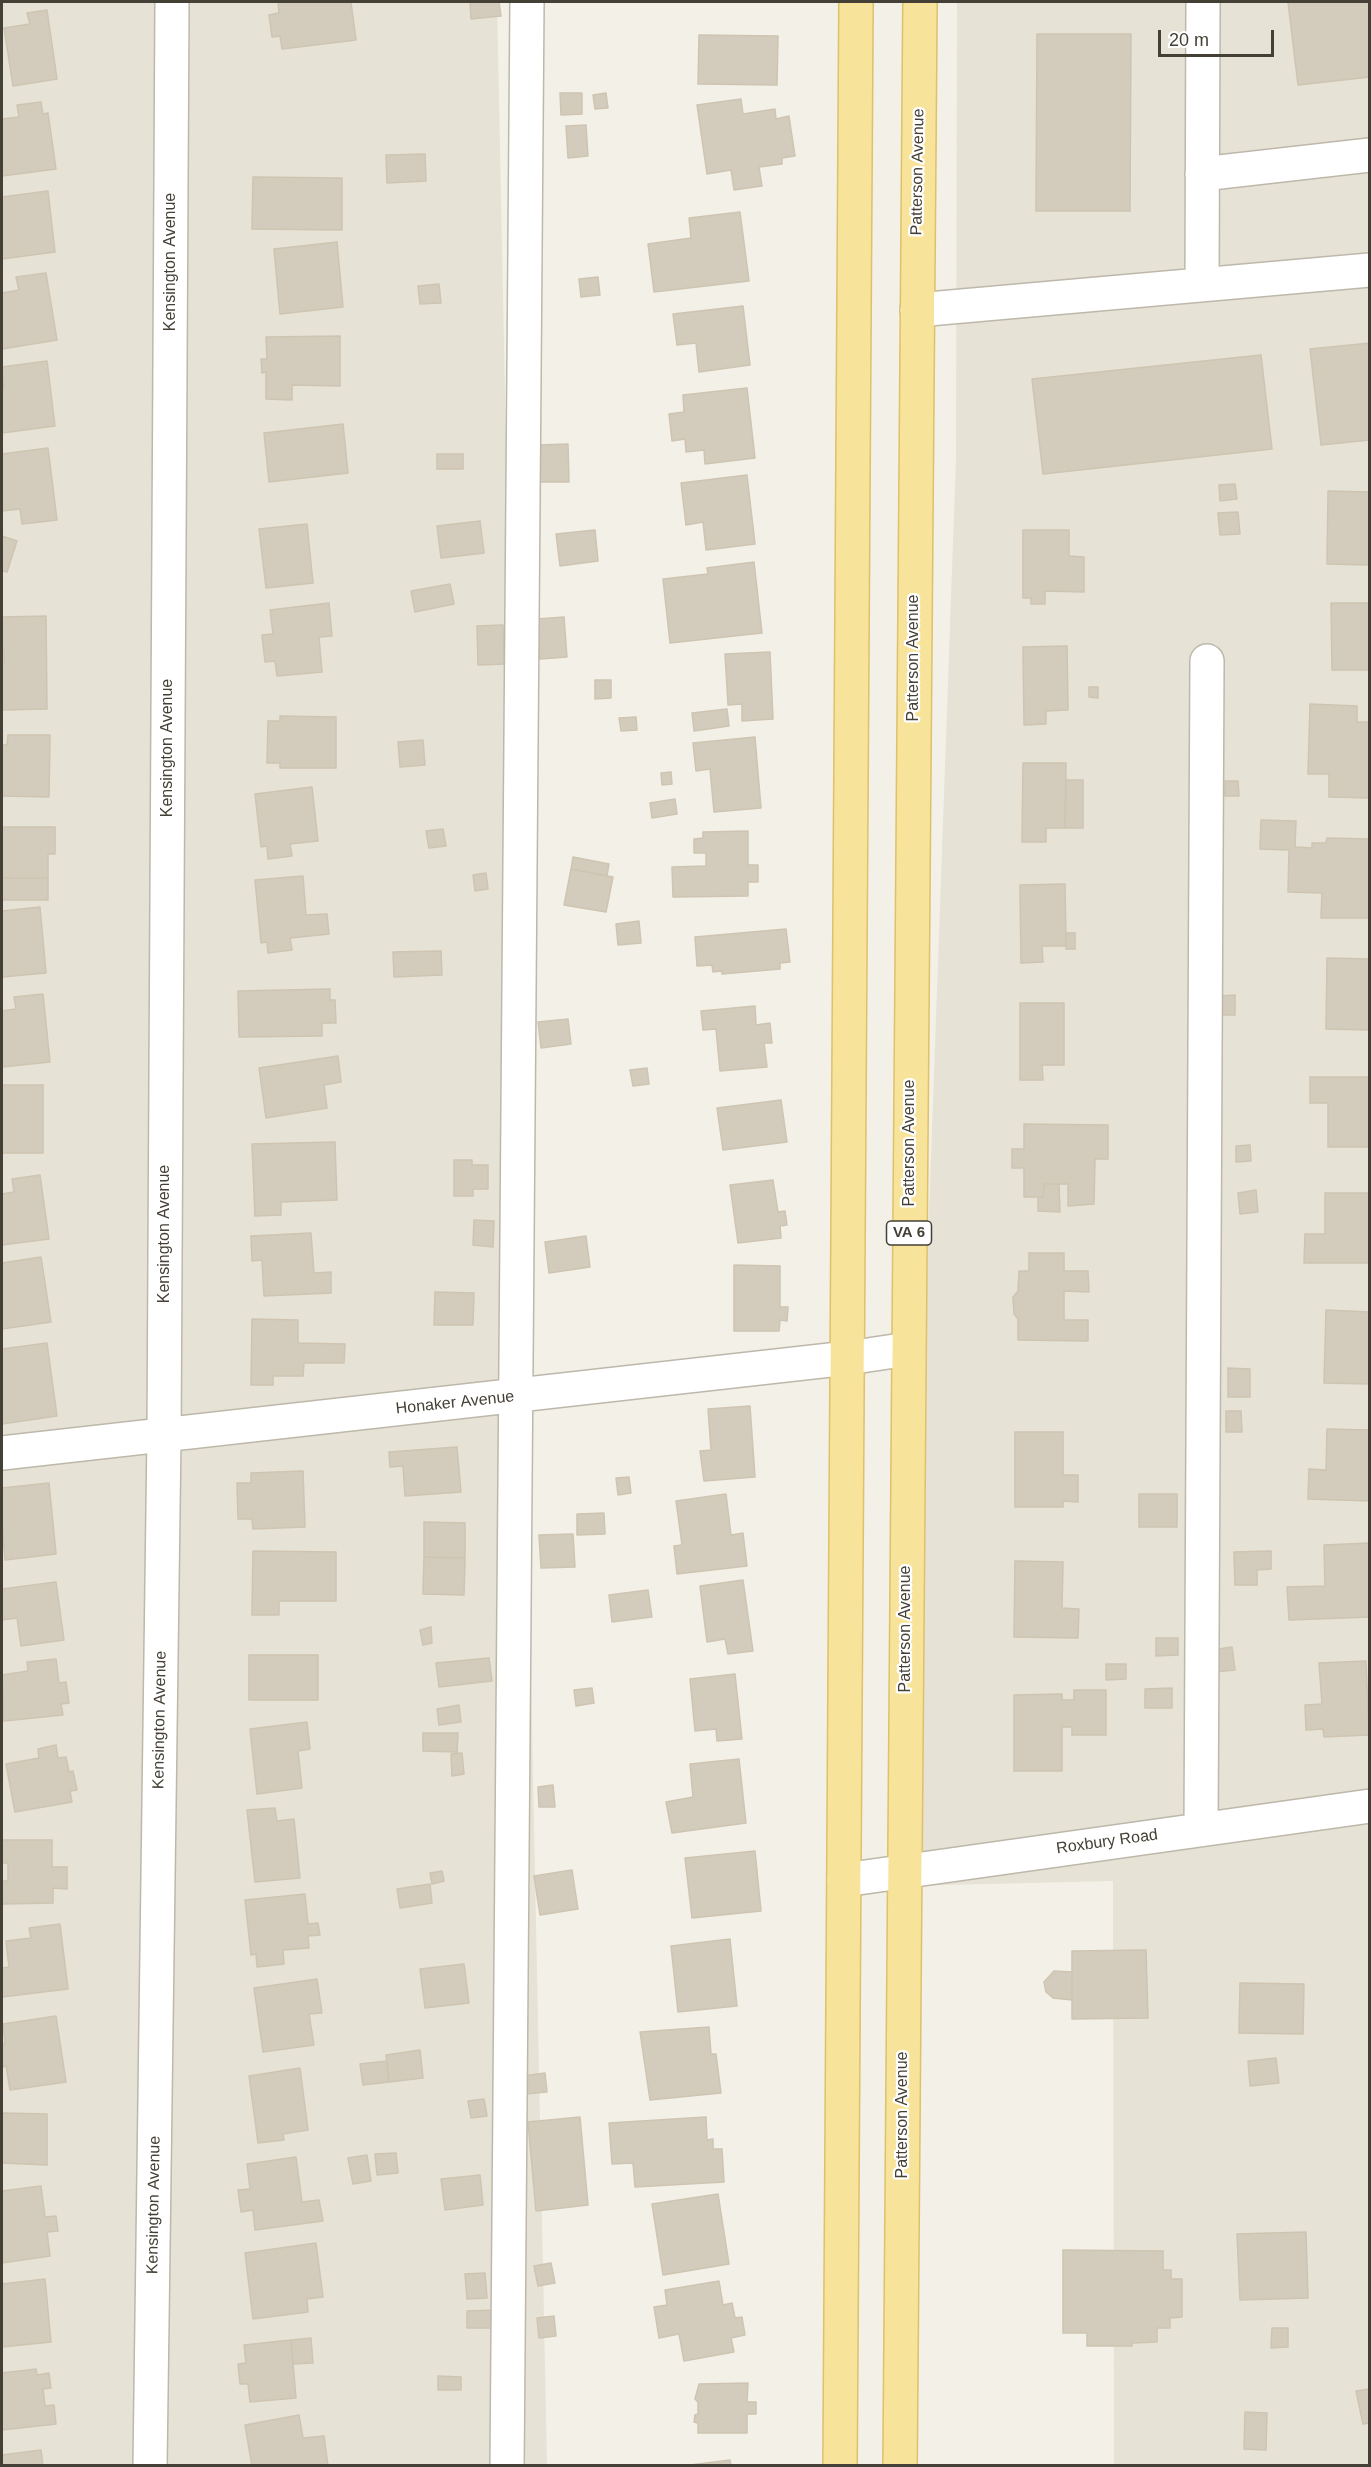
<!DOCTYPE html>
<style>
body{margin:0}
#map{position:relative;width:1371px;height:2467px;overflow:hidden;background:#f3f0e7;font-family:Helvetica,sans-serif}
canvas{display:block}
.frame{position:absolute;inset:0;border:3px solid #454036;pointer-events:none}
.scale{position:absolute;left:1158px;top:30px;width:116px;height:27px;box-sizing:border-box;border:3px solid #454036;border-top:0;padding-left:8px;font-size:18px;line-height:21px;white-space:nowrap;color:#454036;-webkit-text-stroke:4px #fff;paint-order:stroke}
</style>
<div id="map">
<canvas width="1371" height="2467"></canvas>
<div class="frame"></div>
<div class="scale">20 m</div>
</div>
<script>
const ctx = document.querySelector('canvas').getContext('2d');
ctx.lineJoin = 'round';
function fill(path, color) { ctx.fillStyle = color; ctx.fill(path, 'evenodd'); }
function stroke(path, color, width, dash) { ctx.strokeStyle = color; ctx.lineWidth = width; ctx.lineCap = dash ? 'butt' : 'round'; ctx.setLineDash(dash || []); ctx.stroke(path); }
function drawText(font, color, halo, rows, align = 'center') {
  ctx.font = font + ' Helvetica,sans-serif'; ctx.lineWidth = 4.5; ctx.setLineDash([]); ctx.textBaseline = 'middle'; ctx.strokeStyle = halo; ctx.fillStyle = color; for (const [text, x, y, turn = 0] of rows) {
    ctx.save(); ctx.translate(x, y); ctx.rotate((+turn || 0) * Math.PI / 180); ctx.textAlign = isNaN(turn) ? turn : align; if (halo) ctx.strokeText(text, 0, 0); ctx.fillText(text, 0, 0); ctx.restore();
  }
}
fill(new Path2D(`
 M2,2h495l50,2463 -545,1z
 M957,2h412v2463h-255l-1,-584 -208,5 51,-1428z`), '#e6e2d5');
const building = new Path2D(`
 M278,2h73l5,38 -74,9 -2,-13 -8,1 -3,-22 10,-2z
 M470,2h29l2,14 -30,3z
 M1288,2h82v75l-72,8z
 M47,10l10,69 -44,7 -9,-58 26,-4 -3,-11z
 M1037,34h94l-1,177h-94z
 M699,35l79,1 -1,49 -79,-1z
 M560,93h22v21l-21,1z
 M606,93l2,15 -13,1 -2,-14z
 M741,99l2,15 32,-5 1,10 13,-3 6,40 -13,2v6l-23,3 3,19 -28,4 -3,-20 -24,4 -10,-69z
 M41,102l2,12 5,-1 8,56 -54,7v-57l17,-2 -2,-12z
 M586,125l2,31 -20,2 -2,-32z
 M425,154l1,27 -39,2 -1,-28z
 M253,177l89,1v52l-90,-1z
 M48,191l7,61 -53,7v-62z
 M740,212l9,69 -95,11 -6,-48 43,-6 -2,-20z
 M337,242l6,65 -63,7 -6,-65z
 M46,273l11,67 -55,9v-56l17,-3 -3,-13z
 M598,277l2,18 -19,2 -2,-18z
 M439,284l2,19 -21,1 -2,-18z
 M743,306l7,59 -51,7 -3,-29 -19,2 -4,-31z
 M340,336v50l-48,-1v15l-26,-1v-27l-4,1 -1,-14h6l-1,-22z
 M1370,343v97l-49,5 -11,-96z
 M1261,355l11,94 -229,25 -11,-95z
 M47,361l8,65 -53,7v-44h2l-2,-22z
 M747,388l8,70 -50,6 -1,-14 -18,2 -1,-13 -13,2 -3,-27 15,-2 -1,-17z
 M343,424l5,49 -79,9 -5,-49z
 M568,444l1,38h-29l-1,-37z
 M48,448l9,72 -35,4 -2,-15 -18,2v-57z
 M437,454h26v15h-26z
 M747,475l8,69 -49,6 -3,-28 -17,3 -5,-42z
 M1235,484l2,15 -17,2 -1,-16z
 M1328,491l42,1v73l-43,-1z
 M1238,512l2,22 -20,1 -2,-22z
 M480,521l4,32 -43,5 -4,-32z
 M307,524l6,59 -47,5 -7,-59z
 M595,530l3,31 -38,5 -4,-32z
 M1023,530h46v26l15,1v35l-39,-1v13h-14v-6h-8z
 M2,536l15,5 -10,31 -5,-1z
 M754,562l8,71 -92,10 -7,-64 45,-5 -1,-6z
 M450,584l4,20 -39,8 -4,-21z
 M329,603l3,33 -13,1 3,35 -45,4 -2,-15 -10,1 -3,-27 11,-1 -3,-24z
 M1331,603h39v67h-38z
 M46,616l1,93 -45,1v-48h2v-10h-2v-35z
 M564,617l3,40 -27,2 -3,-40z
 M503,625l1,39 -26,1 -1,-39z
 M1067,646l1,64 -22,1v13l-22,1 -1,-78z
 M770,652l3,67 -31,2v-17l-14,1 -3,-51z
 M595,680h16v18l-16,1z
 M1089,687h9v11l-9,-1z
 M1310,704l47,2v16h13v76l-41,-1v-23h-21z
 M727,709l2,17 -35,5 -2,-18z
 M280,716l56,1v51h-56v-5h-13l1,-42h12z
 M636,717l1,13 -16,1 -2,-13z
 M8,735h42l-1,62 -47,-1v-51h5z
 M755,737l6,71 -47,4 -4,-43 -14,2 -3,-28z
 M423,740l2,25 -25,2 -2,-25z
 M1023,763h43l-1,65h-19v14h-24z
 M671,772l1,12 -10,1 -1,-12z
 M1066,780h17v48h-18z
 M1225,781h13l1,15h-14z
 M312,787l6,54 -28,3 2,12 -24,3 -1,-13 -6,1 -6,-53z
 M675,799l2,15 -25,4 -2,-15z
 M1261,820l35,1 -1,26 17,1v-5h14l1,-5 43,1v79h-49l1,-25 -34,-1 1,-42 -29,-1z
 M2,827h53v27h-7v24h-46z
 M443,829l3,17 -17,2 -3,-17z
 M748,831v34h10v17h-10v14l-75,1 -1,-30 34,-1v-13h-12v-14l9,-1v-6z
 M573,857l36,7 -2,12 -36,-7z
 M571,869l42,8 -7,35 -42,-7z
 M486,873l2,16 -13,2 -2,-16z
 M303,876l3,39 21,-1 2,20 -39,4 2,12 -24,3 -1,-11 -6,1 -6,-63z
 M2,878h46v22h-46z
 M1065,884l1,62h-24l1,16 -22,1 -1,-78z
 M40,907l6,66 -44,4v-66z
 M639,921l2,22 -23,2 -2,-21z
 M786,929l4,33 -10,1v6l-58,5v-3l-9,1 -1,-7 -15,1 -2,-29z
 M1066,933h9v16h-9z
 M441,951l1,24 -48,2 -1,-25z
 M1327,958l43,1v71l-44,-1z
 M330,989v11h5l1,23h-14v13l-83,1 -1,-46z
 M43,994l7,68 -48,5v-56l14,-2 -2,-12z
 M1235,995v20h-16v-19z
 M1020,1003h44v62h-22l1,15h-23z
 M755,1006l1,19 14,-2 2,20h-8l3,24 -47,4 -4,-42 -13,1 -2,-19z
 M568,1019l3,25 -30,4 -3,-26z
 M338,1056l3,26 -17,3 3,23 -61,10 -7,-50z
 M647,1068l2,16 -16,2 -3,-16z
 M1310,1077h60v70h-42v-44h-18z
 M2,1085h41v68h-41z
 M781,1100l6,42 -64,8 -6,-42z
 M1024,1124l84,1v34h-13l-1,45 -26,2v-22h-24l-1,13h-19v-29h-12v-19h12z
 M335,1142l2,58 -56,2v13l-26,1 -3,-72z
 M1250,1145l1,16 -15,1v-16z
 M454,1160h18v5h16v24h-15v7h-19z
 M40,1175l9,64 -47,6v-51l12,-2 -2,-13z
 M773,1180l5,32 7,-1 2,14 -7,1 1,12 -43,5 -8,-58z
 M1044,1184h15l1,28 -22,-1v-14h5z
 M1256,1190l2,22 -18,2 -2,-21z
 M1325,1193h45v70h-66l1,-29h20z
 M474,1220l20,1 -1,26 -20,-2z
 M311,1233l3,40 17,-1v21l-67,3 -2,-36 -10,1 -1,-25z
 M586,1236l4,31 -41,6 -4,-31z
 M1029,1253h35v18h24l1,21 -25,-1v29h24v21l-70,-1v-21l-4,-5 -1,-17 5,-6 1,-20h10z
 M41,1257l10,65 -49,7v-66z
 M734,1265l46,1v41h8l-1,14 -7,-1 -1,11h-45z
 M435,1292l39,1 -1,32h-39z
 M1326,1310l44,2v72l-46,-1z
 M252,1319l46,1v23l47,1 -1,19h-40l-1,13h-30v9h-22z
 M47,1343l10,73 -55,8v-75z
 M1228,1368l22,1v28h-22z
 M750,1406l5,71 -51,4 -4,-30 11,-1 -3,-41z
 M1226,1411h15l1,21h-16z
 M1327,1429l43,1v71l-62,-2 1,-30 17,1z
 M1015,1432h48v43h15v27l-15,-1v6h-48z
 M457,1447l4,45 -56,4 -2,-30 -13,1 -1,-15z
 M303,1471l2,56 -52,2 -1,-10h-14l-1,-36h14v-10z
 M629,1477l2,16 -13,2 -2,-17z
 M49,1483l7,71 -51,6 -3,-36v-36z
 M726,1494l5,41 12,-2 4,33 -70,8 -3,-28 8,-1 -6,-44z
 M1139,1494h38v33h-38z
 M604,1513l1,21 -28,1v-21z
 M424,1522l41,1v35l-41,-1z
 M573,1534l2,33 -34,1 -2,-33z
 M1370,1543v74l-81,3 -2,-33 38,-1 -1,-41z
 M253,1551l83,1v49h-57v14h-27z
 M1271,1551v18l-14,1v15h-22l-1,-33z
 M424,1557l41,1 -1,37 -41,-1z
 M1015,1561l48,1 -1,46 17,1 -1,29 -64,-1z
 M743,1580l10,71 -25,3 -3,-15 -18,3 -7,-56z
 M56,1582l8,58 -43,6 -4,-28 -15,2v-31z
 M648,1590l4,27 -40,5 -3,-27z
 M431,1627l1,16 -9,2 -3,-15z
 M1156,1638h22v17l-22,1z
 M1232,1647l3,23 -21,2 -2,-22z
 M249,1655h69v45h-69z
 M489,1658l3,23 -53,6 -3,-24z
 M56,1659l3,24 7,-1 3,21 -8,1 2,11 -59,6 -2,-46 26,-4 -1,-9z
 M1366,1661l3,74 -45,2 -1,-8 -17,1 -1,-25 17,-1 -3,-41z
 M1106,1664h20v15l-20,1z
 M735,1674l7,65 -25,2 -1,-12 -21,2 -5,-52z
 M592,1688l2,15 -18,3 -2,-16z
 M1172,1688v20h-27v-19z
 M1074,1690h32v45h-34v-8h-10v44h-48v-76l48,-1v6h12z
 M459,1705l2,17 -22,3 -2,-16z
 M307,1722l3,27 -12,2 4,37 -45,6 -7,-65z
 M423,1733h35l-1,19 -34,-1z
 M56,1745l2,13 8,-1 3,15 4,-1 4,19 -7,1 2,11 -57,10 -9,-48 33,-6 -1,-9z
 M462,1753l2,21 -12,2 -1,-22z
 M739,1759l7,64 -74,10 -6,-31 27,-5 -3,-33z
 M553,1785l2,22h-16l-1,-20z
 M275,1808l2,13 17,-2 6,59 -45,4 -8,-72z
 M2,1840h50v27h15v22l-14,-1v15l-51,1v-31v8h6v-18h-6z
 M755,1851l6,60 -69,7 -7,-60z
 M572,1870l6,39 -38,6 -6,-39z
 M442,1871l2,10 -12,3 -2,-11z
 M430,1884l2,19 -32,5 -3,-19z
 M305,1894l3,30 10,-1 2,12 -12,1 1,12 -26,2 1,14 -27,3 -1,-13 -5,1 -6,-55z
 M60,1924l8,65 -66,8v-29l7,-1 -3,-26 25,-3 -2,-10z
 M730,1939l7,67 -59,6 -7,-66z
 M1146,1950l2,68 -76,1v-68z
 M464,1964l5,39 -44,5 -5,-39z
 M1054,1971l18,1v28l-19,-2 -7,-6 -2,-10z
 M317,1979l5,34 -13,1 5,31 -51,7 -9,-64z
 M1240,1983l64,1 -1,50 -64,-1z
 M56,2016l10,66 -56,8 -4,-24 -4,1v-23l3,-1 -2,-19z
 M709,2027l2,27h5l5,39 -71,7 -10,-68z
 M420,2050l3,28 -34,4 -3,-27z
 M1276,2058l3,25 -29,3 -2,-25z
 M387,2061l2,21 -26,3 -3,-21z
 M300,2068l8,62 -25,4 1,6 -26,3 -9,-67z
 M545,2073l2,19 -22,2 -2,-18z
 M484,2099l3,17 -16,2 -3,-17z
 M2,2113l45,1v51l-45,-2z
 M580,2117l8,88 -52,6 -8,-89z
 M706,2117l1,23 6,-1v10h9l2,33 -89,5 -2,-24 -21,1 -3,-41z
 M396,2153l2,20 -21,2 -2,-21z
 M367,2155l4,26 -18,3 -5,-26z
 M296,2157l6,45 17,-2 4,21 -68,9 -2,-20 -12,2 -3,-22 12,-1 -3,-25z
 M480,2175l3,30 -38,5 -4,-31z
 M41,2186l4,31 11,-1 2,15 -11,1 3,24 -48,7v-72z
 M718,2194l11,70 -66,11 -11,-71z
 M1306,2232l2,66 -68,2 -3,-66z
 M316,2243l7,54 -16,2 1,13 -55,7 -8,-66z
 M1063,2250l100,1v19h8v9h11v38l-12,1v10h-13v14l-25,1v3h-45v-13h-24z
 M551,2263l4,20 -17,3 -4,-20z
 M485,2273l2,25 -20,1 -2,-25z
 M45,2279l6,63 -49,5v-63z
 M719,2281l4,24 9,-2 3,15 7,-1 3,18 -14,3 3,14 -50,9 -5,-27 -20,4 -5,-31 13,-2 -2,-15z
 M498,2310l1,18h-32v-17z
 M554,2316l2,20 -17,2 -2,-20z
 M1272,2328h16v19l-17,1z
 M311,2338l2,25 -20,1 -2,-24z
 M291,2340l5,58 -46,4 -2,-18h-8l-2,-20 8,-1 -2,-18z
 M36,2369l1,6 12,-2 2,15 -8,1 2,17 9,-1 2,19 -54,6v-57z
 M438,2376l23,1v13h-23z
 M748,2383l-1,19h9v12h-9v19h-49v-10l-4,-1 1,-7 3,-1v-12l-3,-3 4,-15z
 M1370,2389v34l-7,1 -7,-33z
 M1245,2412l22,1 -1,37 -22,-1z
 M299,2415l4,23 21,-2 4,30h-76l-7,-41z
 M41,2450l2,16h-41v-11z
 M730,2460l1,6h-49z`);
fill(building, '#d3ccbd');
stroke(building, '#cec4b1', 1.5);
const minor = new Path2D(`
 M1202,174l168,-19
 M1202,285l1,-283
 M917,310l453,-40
 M2,1453l846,-95 60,-9
 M1201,1829l6,-1168
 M844,1880l526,-74
 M150,2466l14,-1030 8,-1434
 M507,2466l20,-2464`);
const major = new Path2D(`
 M840,2466l16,-2464
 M900,2466l20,-2464`);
stroke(minor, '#bdb8aa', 36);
stroke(major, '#ddc16b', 36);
stroke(minor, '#fff', 33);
stroke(major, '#f8e39a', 33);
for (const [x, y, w] of [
 [909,1233,45]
]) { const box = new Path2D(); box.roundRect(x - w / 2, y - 12, w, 24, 4.5); ctx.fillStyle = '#fff'; ctx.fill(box); stroke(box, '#454036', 1.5); }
drawText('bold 15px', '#454036', null, [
 ["VA 6",909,1233]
]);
drawText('16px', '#454036', '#fff', [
 ["Patterson Avenue",918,172,-89],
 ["Kensington Avenue",171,262,-90],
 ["Patterson Avenue",914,658,-90],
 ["Kensington Avenue",168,748,-90],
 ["Patterson Avenue",910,1143,-90],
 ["Kensington Avenue",165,1234,-90],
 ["Honaker Avenue",455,1403,-6],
 ["Patterson Avenue",906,1629,-90],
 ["Kensington Avenue",160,1720,-89],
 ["Roxbury Road",1107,1842,-8],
 ["Patterson Avenue",903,2115,-90],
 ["Kensington Avenue",154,2205,-89]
]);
</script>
